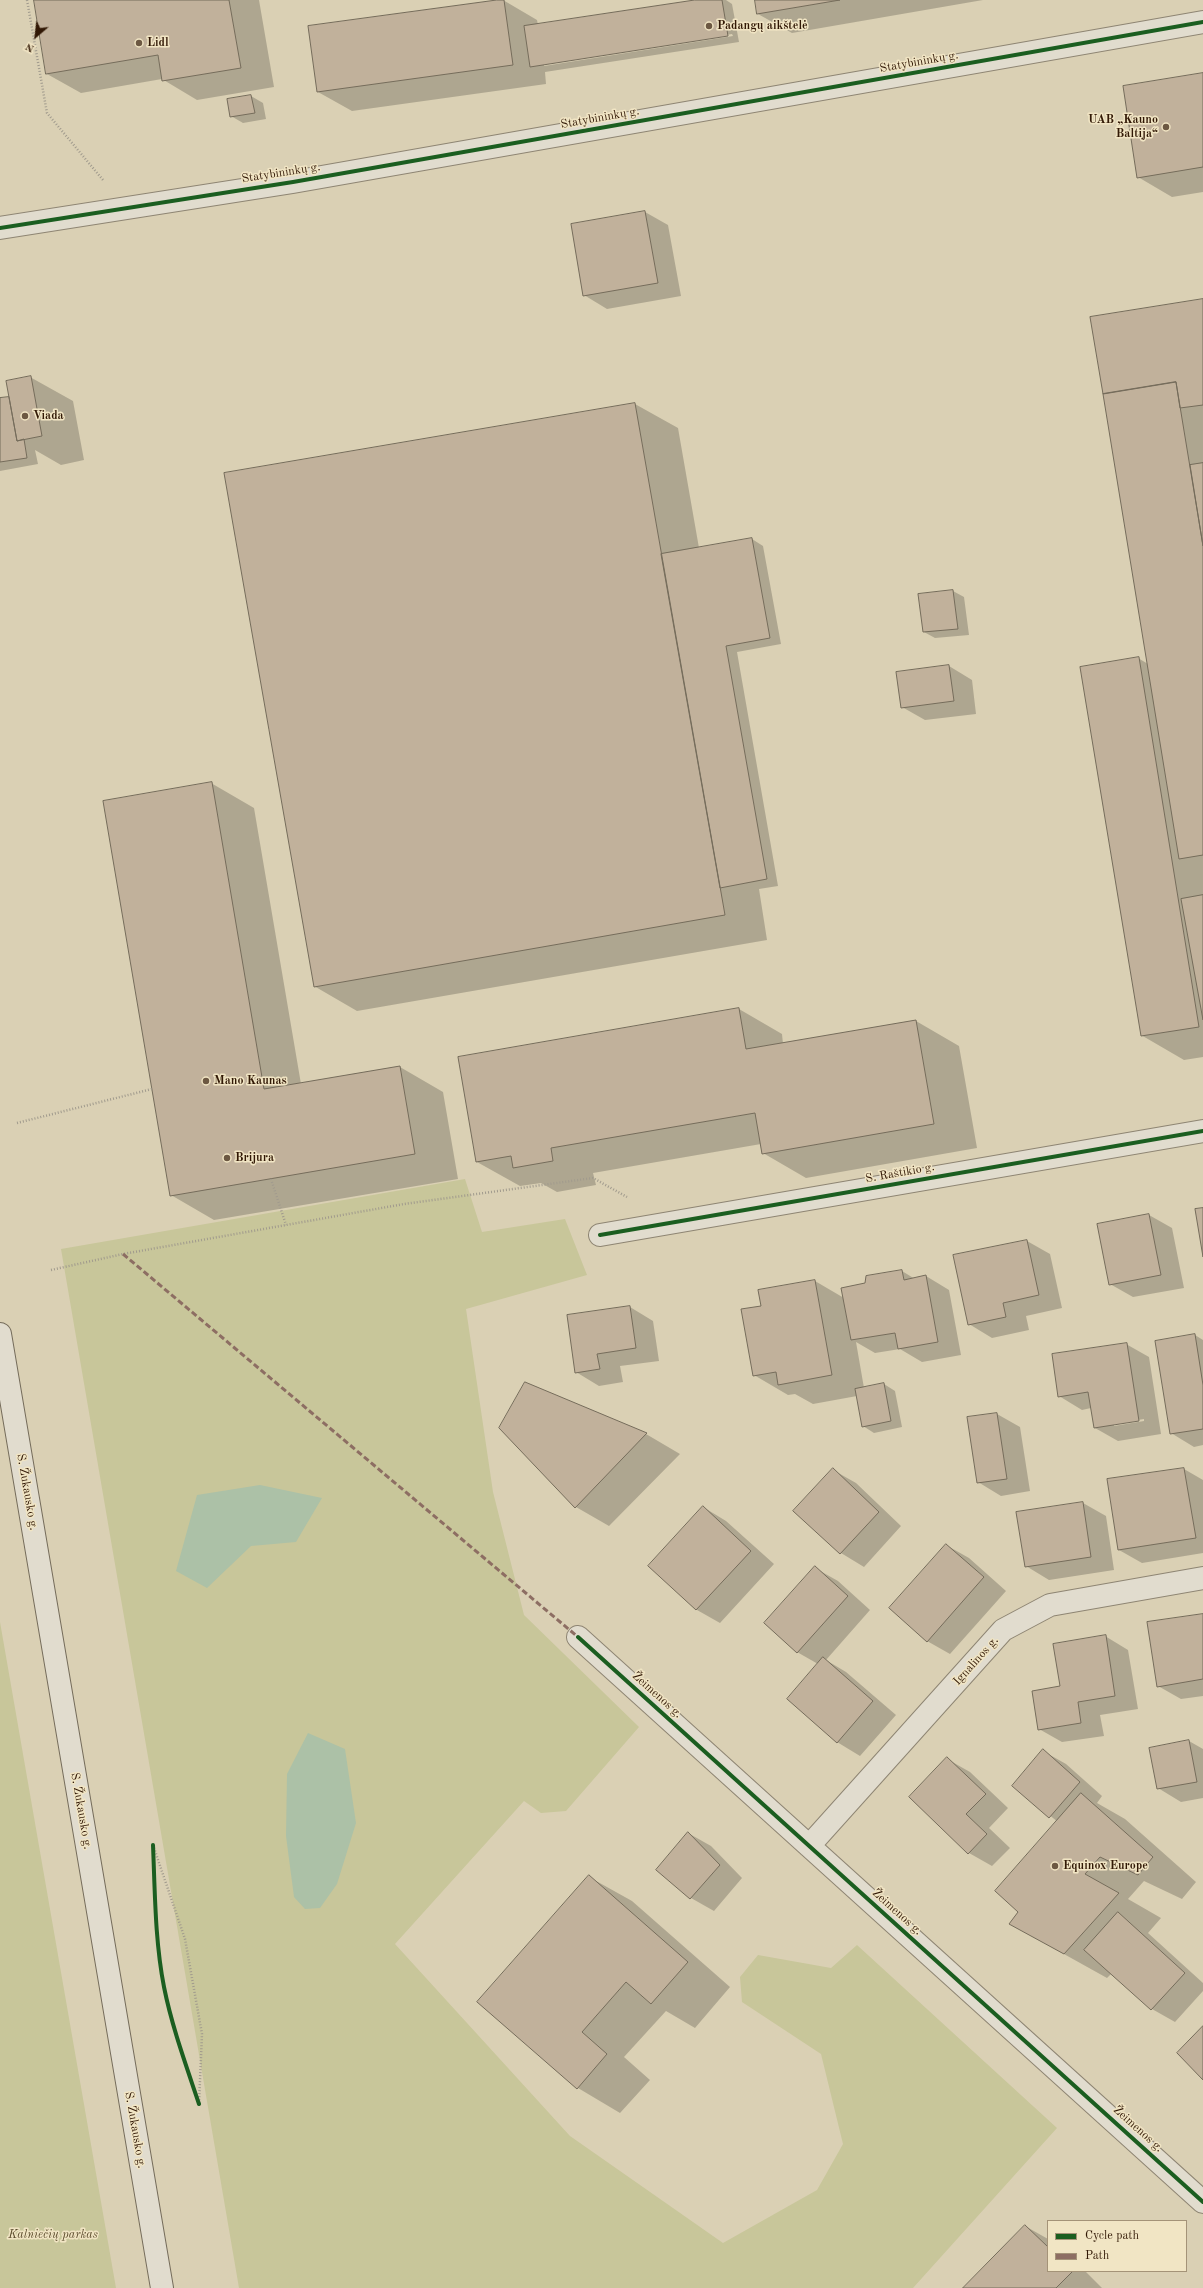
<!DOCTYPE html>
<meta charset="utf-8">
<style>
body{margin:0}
#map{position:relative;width:1203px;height:2288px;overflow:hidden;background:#dad0b4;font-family:"Old Standard TT",serif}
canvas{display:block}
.legend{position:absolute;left:1047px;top:2220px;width:140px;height:52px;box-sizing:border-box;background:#f1e5c4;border:1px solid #a49378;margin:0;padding:5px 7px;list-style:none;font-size:12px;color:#311805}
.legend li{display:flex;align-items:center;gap:8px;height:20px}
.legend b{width:20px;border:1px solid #a49378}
.north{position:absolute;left:16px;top:16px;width:40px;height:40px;-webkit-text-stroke:3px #f1e5c4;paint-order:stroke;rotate:208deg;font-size:11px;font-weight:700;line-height:16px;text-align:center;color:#311805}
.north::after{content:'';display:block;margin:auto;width:14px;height:18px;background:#311805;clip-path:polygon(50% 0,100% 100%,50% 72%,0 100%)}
</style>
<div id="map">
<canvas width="1203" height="2288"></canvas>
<ul class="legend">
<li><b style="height:5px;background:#1b5e20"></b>Cycle path</li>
<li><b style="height:5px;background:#8d6e63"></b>Path</li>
</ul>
<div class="north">N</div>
</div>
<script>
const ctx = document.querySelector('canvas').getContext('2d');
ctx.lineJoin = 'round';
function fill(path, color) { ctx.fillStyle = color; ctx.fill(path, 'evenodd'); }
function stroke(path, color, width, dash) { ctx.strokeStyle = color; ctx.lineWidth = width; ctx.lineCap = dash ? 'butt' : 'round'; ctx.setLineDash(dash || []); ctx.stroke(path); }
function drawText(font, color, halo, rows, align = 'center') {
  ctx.font = font + ' "Old Standard TT",serif'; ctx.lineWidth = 3; ctx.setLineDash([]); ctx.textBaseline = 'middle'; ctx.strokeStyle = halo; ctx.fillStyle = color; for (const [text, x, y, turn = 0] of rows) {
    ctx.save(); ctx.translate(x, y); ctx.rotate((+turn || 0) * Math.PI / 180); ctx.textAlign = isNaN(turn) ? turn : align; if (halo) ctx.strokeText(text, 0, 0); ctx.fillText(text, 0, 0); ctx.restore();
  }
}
fill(new Path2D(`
 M465,1179l17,53 83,-13 22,56 -121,34 27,183 31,123 115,112 -73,84 -25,2 -17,-12 -129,143 175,192 153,107 94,-53 26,-46 -22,-90 -79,-52 -2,-25 18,-22 73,13 26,-23 200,183 -144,160h-674l-178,-1039z
 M0,1622l116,666h-116z`), '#c8c69a');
fill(new Path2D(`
 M260,1485l62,13 -26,44 -45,4 -44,42 -31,-17 21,-76z
 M308,1733l37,16 11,74 -19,61 -17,24 -15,1 -11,-12 -8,-61 1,-62z`), '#acc1a7');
fill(new Path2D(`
 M35,0h224l15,87 -77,13 -35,-21 -81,14 -34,-19z
 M503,0l34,20 1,5 163,-25h25l6,4 7,38 -194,30 1,12 -194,27 -34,-19zM732,34l1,2 -189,30v-2z
 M756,0h227l-191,33 -34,-19z
 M1203,74v118l-31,5 -34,-20z
 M251,96l12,7 3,16 -23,4 -12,-7z
 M645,212l23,13 13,71 -74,13 -23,-14 -12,-70z
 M1203,300v757l-19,3 -43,-25 -3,-377 10,6 -57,-346z
 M30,377l43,24 11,59 -23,5 -26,-15 3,14 -38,7v-72l10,-1z
 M635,404l43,24 21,120 53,-9 11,7 18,98 -44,8 41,234 -19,3 8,51 -410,71 -43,-25z
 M953,591l11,6 5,38 -34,3 -11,-6z
 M949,666l23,14 4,34 -51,6 -23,-13z
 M211,783l43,25 47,276 99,-17 43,25 15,87 -244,41 -43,-25z
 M739,1009l43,25 1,10 133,-23 43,25 18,102 -171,30 -43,-25 -2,-9 -168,29 3,12 -39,7 -16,-9 -21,3 -43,-24z
 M1149,1215l23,13 12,60 -51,9 -23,-13z
 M1027,1241l23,13 12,54 -36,8 3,14 -37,8 -23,-14z
 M902,1271l13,8 11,-3 23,14 12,65 -39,7 -22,-13 -25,4 -19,-11 8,46 20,-4 11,7 7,36 -28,6 -11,-7 -6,-30 -44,8 -18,-10 -7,1 -34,-20 8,-69 53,-25 29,17 21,-14z
 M630,1307l23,14 6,40 -39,5 3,16 -24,4 -23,-14z
 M1195,1335l8,5v105l-9,2 -23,-14z
 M1126,1344l23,13 12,77 -43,7 -23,-13 -4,-20 -9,2 -23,-14zM1144,1419v2l-30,5v-2z
 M526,1383l120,51 34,20 -71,72 -33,-19z
 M997,1414l23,13 10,64 -29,5 -23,-14z
 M1184,1469l19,11v73l-61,10 -23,-13z
 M833,1470l23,13 45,43 -37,41 -23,-14 -46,-42z
 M1083,1503l23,13 8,54 -65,10 -23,-14z
 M703,1507l23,14 48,43 -54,59 -23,-13 -48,-44z
 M946,1545l23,13 37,33 -56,63 -23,-13z
 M815,1568l23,13 32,29 -44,50 20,12 50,43 -36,41 -23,-14 -19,-78 -21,-12z
 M1203,1615v81l-22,3 -23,-13z
 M1105,1636l23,14 10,59 -38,6 4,21 -42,6 -23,-13 22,-42z
 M1189,1741l14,8v49l-22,4 -23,-14z
 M1043,1751l23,13 36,32 -5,7 28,16 71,63 -14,17 -38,-18 -16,18 33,19 -13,15 55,50v8l-28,31 -23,-13 -40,-36 -5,5 -97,-54 9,-12 39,-90 -45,-36z
 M947,1759l23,13 38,36 -19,20 21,20 -18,18 -23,-13 -59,-56z
 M688,1833l23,13 31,32 -28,33 -23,-13 -34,-28z
 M589,1877l43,24 98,86 -35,41 -29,-17 -42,46 26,23 -30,33 -42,-25z
 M1025,2226l23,13v32h37l17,17h-137z`), '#0003');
const building = new Path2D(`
 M34,0h195l12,68 -79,13 -4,-26 -112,19z
 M497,0h7l9,65 -196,27 -9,-66z
 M695,0h27l6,36 -198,31 -6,-41z
 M755,0h85l-83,14z
 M1203,73v94l-66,11 -14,-92z
 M251,95l4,18 -25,4 -3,-18z
 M645,211l13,72 -75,13 -12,-72z
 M1203,299v106l-23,3 -4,-26 -73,12 -13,-77z
 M31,376l11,60 -25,5 -11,-60z
 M1176,382l27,164v309l-24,4 -76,-465z
 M9,397l8,44 7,-2 3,19 -27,4v-64z
 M635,403l90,512 -411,72 -90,-514z
 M1203,463v83l-13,-81z
 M752,538l18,100 -44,8 41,233 -47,9 -59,-334z
 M953,590l5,39 -35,3 -5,-38z
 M1139,657l60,370 -58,9 -61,-369z
 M949,665l5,36 -53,7 -5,-36z
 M212,782l52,307 136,-23 15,88 -245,42 -67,-395z
 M1203,895v125l-22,-121z
 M739,1008l7,41 170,-29 18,104 -172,30 -7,-41 -204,35 2,13 -40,7 -2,-12 -35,6 -18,-105z
 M1203,1208v49l-8,-48z
 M1149,1214l12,61 -52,10 -12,-61z
 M1027,1240l12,55 -36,8 3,14 -38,8 -15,-70z
 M902,1270l2,10 22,-5 12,67 -40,7 -3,-16 -44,7 -10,-52 24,-5 1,-7z
 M815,1280l17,95 -54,10 -2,-13 -23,4 -12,-67 20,-3 -3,-16z
 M630,1306l6,42 -39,6 3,15 -25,4 -8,-58z
 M1195,1334l8,51v44l-33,5 -15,-93z
 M1127,1343l12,78 -45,7 -6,-36 -30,5 -6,-43z
 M525,1382l122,51 -72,75 -76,-80z
 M884,1383l7,38 -29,6 -7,-38z
 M997,1413l10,66 -30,4 -10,-66z
 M833,1468l46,44 -39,42 -47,-43z
 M1184,1468l12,70 -78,12 -11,-71z
 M1083,1502l8,55 -66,10 -9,-55z
 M703,1506l48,45 -55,59 -48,-44z
 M946,1544l38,33 -57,65 -38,-34z
 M815,1566l33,30 -51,57 -33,-30z
 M1203,1614v65l-46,8 -10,-65z
 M1106,1635l9,61 -37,6 3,21 -43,7 -6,-39 28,-5 -7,-42z
 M823,1657l50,44 -36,42 -50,-44z
 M1189,1740l8,42 -40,7 -8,-41z
 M1043,1749l37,33 -31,36 -37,-32z
 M947,1757l39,37 -20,20 21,20 -19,20 -59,-57z
 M1081,1793l72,64 -15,18 -38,-18 -15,17 34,19 -55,61 -55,-30 9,-12 -23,-21z
 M688,1832l32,33 -30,34 -34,-29z
 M589,1875l99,87 -37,42 -25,-22 -44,50 25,22 -30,35 -100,-87z
 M1118,1912l67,61 -34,37 -67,-60z
 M1203,2026v54l-26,-27z
 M1025,2225l23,22v24h25l-17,17h-93z`);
fill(building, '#c1b19b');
stroke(building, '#756c5b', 1);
const minor = new Path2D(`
 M0,228l293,-46 910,-160
 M600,1235l603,-104
 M578,1637l625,565
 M809,1846l194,-216 47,-25 153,-27`);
const secondary = new Path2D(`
 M0,1334l162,954`);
stroke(minor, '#8e8573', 24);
stroke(secondary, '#756c5b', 24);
stroke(new Path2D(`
 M27,0l20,113 56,67
 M17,1123l135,-34
 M271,1179l15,46
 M51,1270l72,-16 281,-50 189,-26 34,19
 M153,1845l32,94 17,95 -3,70`), '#a09a8d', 2.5, [1, 2]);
stroke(minor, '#e1dcce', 22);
stroke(secondary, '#e1dcce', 22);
stroke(new Path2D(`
 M123,1254l455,383`), '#8d6e63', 3, [6, 3]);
stroke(new Path2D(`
 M0,228l293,-46 910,-160
 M600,1235l603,-104
 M578,1637l625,565
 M153,1845c2,48 2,96 11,142 8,40 22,78 35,117`), '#1b5e20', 4);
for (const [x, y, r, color] of [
 [709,26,4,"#6c5842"],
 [139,43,4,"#6c5842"],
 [1166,127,4,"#6c5842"],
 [25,416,4,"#6c5842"],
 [206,1081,4,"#6c5842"],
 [227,1158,4,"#6c5842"],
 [1055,1866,4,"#6c5842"]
]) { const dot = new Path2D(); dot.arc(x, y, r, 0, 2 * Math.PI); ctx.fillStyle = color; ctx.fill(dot); stroke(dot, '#f1e5c4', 1.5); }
drawText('bold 12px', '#311805', '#f1e5c4', [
 ["Padangų aikštelė",717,26],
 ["Lidl",147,43],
 ["UAB „Kauno",1158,120,"right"],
 ["Baltija“",1158,134,"right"],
 ["Viada",33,416],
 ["Mano Kaunas",214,1081],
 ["Brijura",235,1158],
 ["Equinox Europe",1063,1866]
], 'left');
drawText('12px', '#311805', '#f1e5c4', [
 ["Statybininkų g.",919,62,-10],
 ["Statybininkų g.",600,118,-10],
 ["Statybininkų g.",281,173,-9],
 ["S. Raštikio g.",900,1173,-10],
 ["S. Žukausko g.",27,1492,80],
 ["Ignalinos g.",976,1661,-48],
 ["Žeimenos g.",657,1695,42],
 ["S. Žukausko g.",81,1811,80],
 ["Žeimenos g.",897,1912,42],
 ["Žeimenos g.",1138,2129,42],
 ["S. Žukausko g.",135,2130,80]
]);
drawText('italic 12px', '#5a4a2b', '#f1e5c4', [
 ["Kalniečių parkas",53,2235]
]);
</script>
